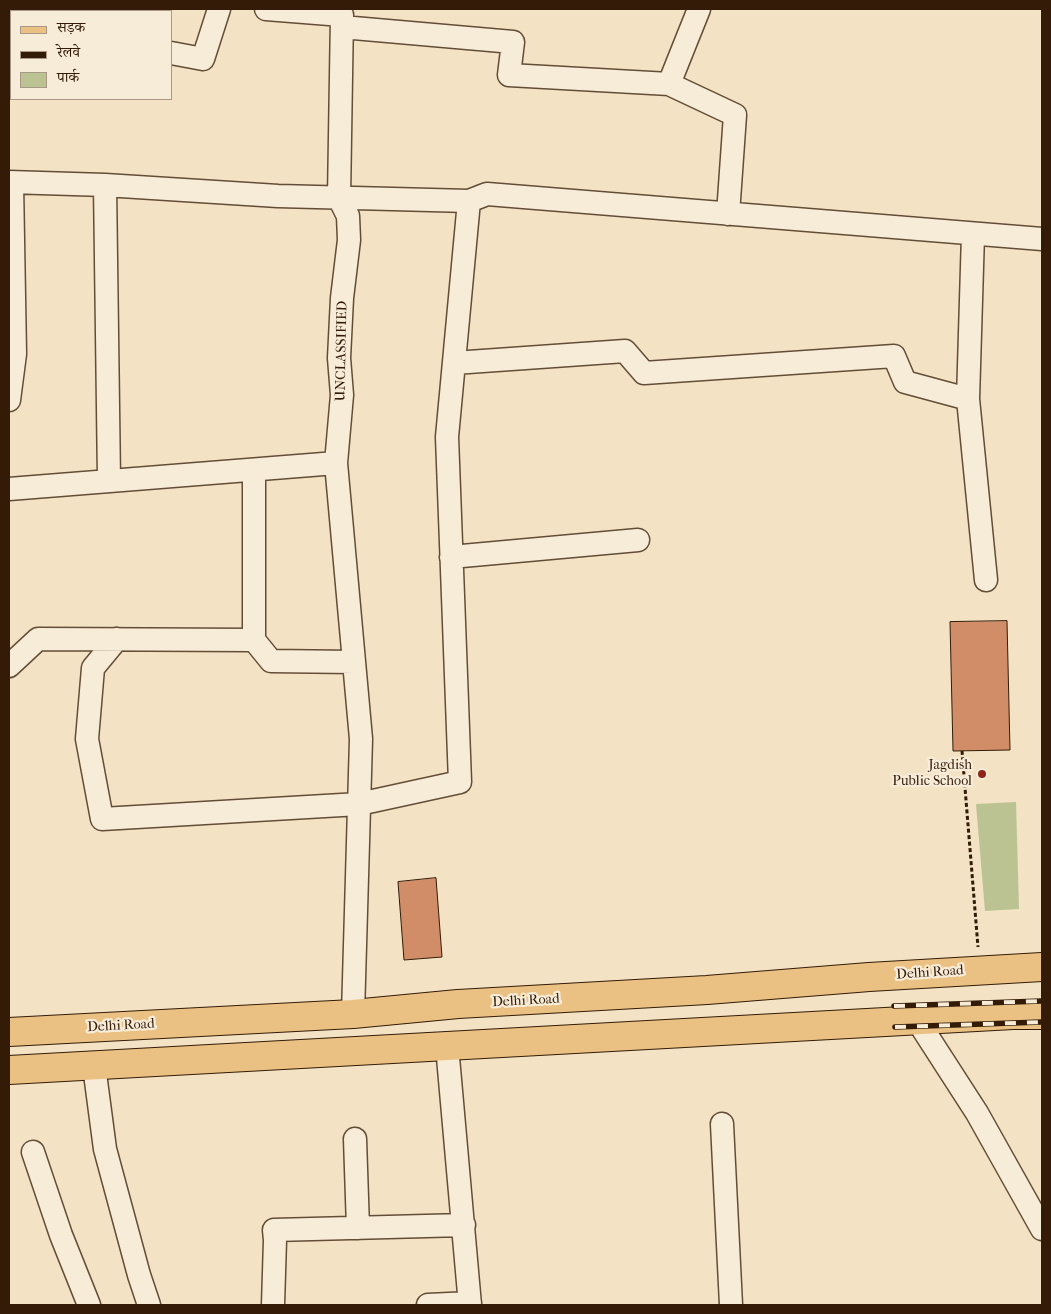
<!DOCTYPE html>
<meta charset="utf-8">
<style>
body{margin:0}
#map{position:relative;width:1051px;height:1314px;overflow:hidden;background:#f3e2c3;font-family:"IM FELL French Canon","Noto Serif Devanagari",serif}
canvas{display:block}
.frame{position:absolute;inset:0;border:10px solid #331b08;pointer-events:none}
.legend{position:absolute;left:10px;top:10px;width:162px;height:90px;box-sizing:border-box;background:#f7ecd8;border:1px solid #a99885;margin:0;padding:6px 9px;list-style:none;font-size:15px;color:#331b08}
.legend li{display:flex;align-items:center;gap:10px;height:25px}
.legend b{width:25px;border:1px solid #a99885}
</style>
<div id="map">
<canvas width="1051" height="1314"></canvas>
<div class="frame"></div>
<ul class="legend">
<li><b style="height:6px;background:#eac182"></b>सड़क</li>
<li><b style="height:6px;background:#331b08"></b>रेलवे</li>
<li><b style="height:14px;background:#bcc393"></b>पार्क</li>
</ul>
</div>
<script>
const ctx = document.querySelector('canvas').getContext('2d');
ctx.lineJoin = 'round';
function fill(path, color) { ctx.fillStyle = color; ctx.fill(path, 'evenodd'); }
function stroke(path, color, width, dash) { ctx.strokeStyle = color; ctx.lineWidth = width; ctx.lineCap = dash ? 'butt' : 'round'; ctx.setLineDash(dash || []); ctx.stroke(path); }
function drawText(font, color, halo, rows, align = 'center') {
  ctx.font = font + ' "IM FELL French Canon",serif'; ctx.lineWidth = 4.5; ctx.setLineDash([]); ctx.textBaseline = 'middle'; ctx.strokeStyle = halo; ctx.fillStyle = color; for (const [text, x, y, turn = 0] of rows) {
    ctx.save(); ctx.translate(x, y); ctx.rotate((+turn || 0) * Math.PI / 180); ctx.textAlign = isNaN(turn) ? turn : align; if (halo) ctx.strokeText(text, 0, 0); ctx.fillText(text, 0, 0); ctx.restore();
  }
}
fill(new Path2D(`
 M1016,802l3,107 -34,2 -9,-107z`), '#bcc393');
const building = new Path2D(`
 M1007,621l3,129 -57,1 -3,-129z
 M436,878l6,79 -38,3 -6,-78z`);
fill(building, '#d08d68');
stroke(building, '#331b08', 1);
const street = new Path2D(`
 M266,9l76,6 -3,183 9,18 1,24 -7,58 -3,60 3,37 -6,68
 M9,23h2
 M342,27l171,15 -4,33 160,9 30,-75
 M171,53l32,6 16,-50
 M669,84l66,31 -7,99
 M9,182l96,3 173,11 191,5 -22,236 13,345 -101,22 -257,15 -15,-80 6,-71 24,-29
 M105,185l4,296
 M469,201l18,-7 555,45
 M973,234l-5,165 18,181
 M454,363l171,-12 19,22 250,-17 11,26 63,17
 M9,400l6,-46 -3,-171
 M9,489l327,-26 25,276 -8,275
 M451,557l187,-17
 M254,640v-170
 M9,666l29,-27 216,1 17,21 83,1
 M917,1020l60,93 65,116
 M447,1046l23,259
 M94,1066l11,83 34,126 10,30
 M722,1124l9,181
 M355,1139l3,89
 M33,1152l28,83 28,70
 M273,1305l2,-65 -1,-10 190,-5
 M428,1305l42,-2`);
const primary = new Path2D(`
 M9,1032l344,-18 105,-10 249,-14 162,-13 173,-10
 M9,1070l1004,-55h29`);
stroke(street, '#634d37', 25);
stroke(primary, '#331b08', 30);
stroke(new Path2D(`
 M962,751l16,196`), '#331b08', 3, [4, 2.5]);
stroke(street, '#f7ecd8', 22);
stroke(primary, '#eac182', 28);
const rail = new Path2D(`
 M894,1006l148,-5
 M895,1027l147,-5`);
stroke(rail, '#331b08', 5.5);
stroke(rail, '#f7ecd8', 4, [11]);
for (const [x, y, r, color] of [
 [982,774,5,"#8f2418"]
]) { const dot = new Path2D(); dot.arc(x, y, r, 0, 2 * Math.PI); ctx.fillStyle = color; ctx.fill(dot); stroke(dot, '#f7ecd8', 2); }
drawText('14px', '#331b08', '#f7ecd8', [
 ["UNCLASSIFIED",342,351,-89],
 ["Delhi Road",930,973,-4],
 ["Delhi Road",526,1001,-3],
 ["Delhi Road",121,1026,-3]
]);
drawText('14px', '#331b08', '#f7ecd8', [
 ["Jagdish",972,766],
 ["Public School",972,782]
], 'right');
</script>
